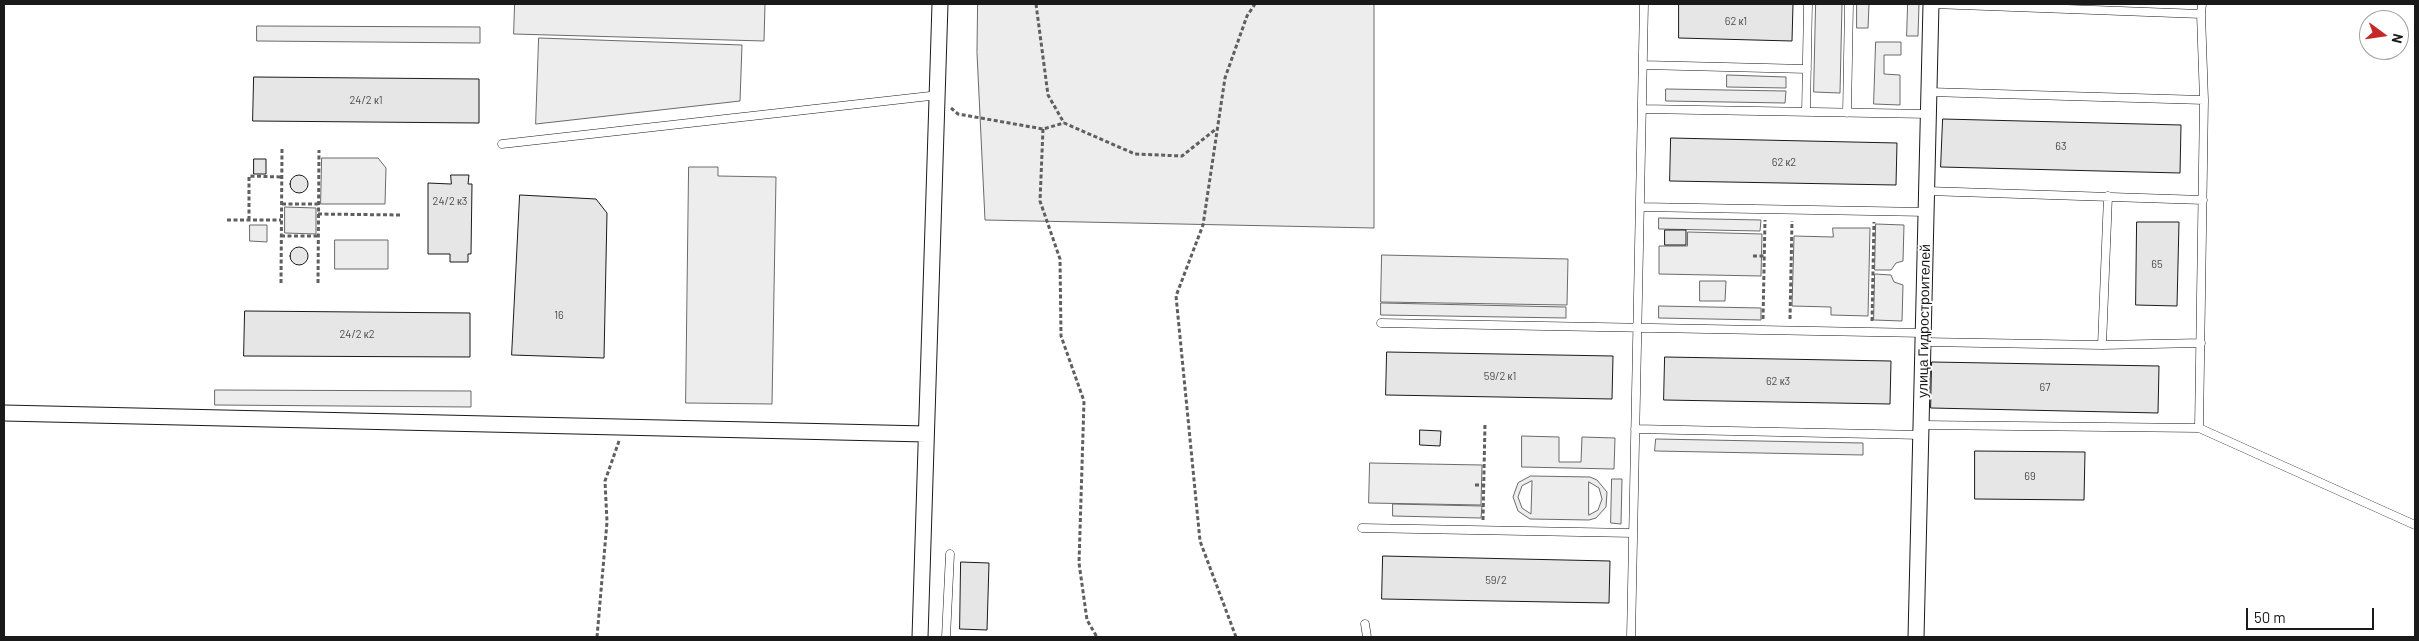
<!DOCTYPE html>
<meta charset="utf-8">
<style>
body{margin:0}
#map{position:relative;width:2419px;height:641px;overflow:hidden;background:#fff;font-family:Barlow,sans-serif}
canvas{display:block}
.frame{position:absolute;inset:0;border:5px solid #1a1a1a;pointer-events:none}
.north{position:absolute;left:2359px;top:10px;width:50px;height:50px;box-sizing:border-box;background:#fff;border:1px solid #a3a3a3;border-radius:50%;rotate:104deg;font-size:14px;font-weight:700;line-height:20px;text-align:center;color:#1a1a1a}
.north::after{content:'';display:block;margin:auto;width:18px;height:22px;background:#c62828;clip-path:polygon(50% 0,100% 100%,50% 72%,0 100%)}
.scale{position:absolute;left:2246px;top:608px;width:128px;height:22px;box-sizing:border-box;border:2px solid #1a1a1a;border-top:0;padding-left:6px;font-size:15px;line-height:18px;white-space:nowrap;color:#1a1a1a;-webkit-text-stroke:4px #fff;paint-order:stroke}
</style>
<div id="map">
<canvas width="2419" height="641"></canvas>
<div class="frame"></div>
<div class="north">N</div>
<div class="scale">50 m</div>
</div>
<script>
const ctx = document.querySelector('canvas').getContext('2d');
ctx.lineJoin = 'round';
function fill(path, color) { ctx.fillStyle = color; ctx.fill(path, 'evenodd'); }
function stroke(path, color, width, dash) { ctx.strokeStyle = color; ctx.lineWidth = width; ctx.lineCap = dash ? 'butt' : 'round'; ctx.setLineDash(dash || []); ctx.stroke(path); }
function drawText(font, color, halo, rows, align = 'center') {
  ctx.font = font + ' Barlow,sans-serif'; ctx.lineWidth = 4; ctx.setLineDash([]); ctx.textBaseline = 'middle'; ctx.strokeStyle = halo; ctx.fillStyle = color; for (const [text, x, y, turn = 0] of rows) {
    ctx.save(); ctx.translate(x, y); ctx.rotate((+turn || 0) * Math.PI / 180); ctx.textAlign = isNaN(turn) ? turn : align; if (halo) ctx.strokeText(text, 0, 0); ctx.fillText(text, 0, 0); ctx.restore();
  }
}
const built = new Path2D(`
 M515,4h250l-1,37 -250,-7z
 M978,4h396v224l-389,-8 -8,-167z
 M1816,4h26l-2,89 -26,-1z
 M1857,4h12l-1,24h-11z
 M1908,4h11l-1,32h-11z
 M257,26l223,1v16l-223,-2z
 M539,38l203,7 -2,56 -204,23z
 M1876,42h25v13h-17v19l16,1v30l-26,-1z
 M1727,75l59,2v11l-59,-1z
 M1666,89l120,2 -1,12 -119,-2z
 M322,158h56l8,10 -1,36h-64z
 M689,167h29v9l58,1 -4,227 -86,-1z
 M285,207l31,1v26l-31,-1z
 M1659,218l102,2 -1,11 -101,-2z
 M1876,224l28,1 -1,36 -7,2 -5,7h-16z
 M250,225h17v17l-17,-1z
 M1833,228h37l-2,88 -37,-1v-8l-39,-1 2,-70 39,1z
 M1688,232l74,2 -1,42 -102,-2v-28h28z
 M335,240h53v29h-53z
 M1382,255l186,4 -1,46 -186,-3z
 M1875,274l16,1 3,7 9,3 -1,36 -28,-1z
 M1700,281h26l-1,20h-25z
 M1381,303l185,4v11l-185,-3z
 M1659,306l102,2v12l-102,-2z
 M215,390l256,1v16l-256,-2z
 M1522,436l37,1v25h22l1,-25 33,1 -1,31 -92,-2z
 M1656,439l207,4v12l-208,-4z
 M1370,463l112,2 -1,40 -112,-2z
 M1531,476l59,1 7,3 10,12 -1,15 -10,11 -7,2 -59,-1 -12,-8 -5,-14 5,-14zM1532,481l-1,33 -9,-6 -4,-11 4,-11zM1589,482l10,6 3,11 -4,11 -9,5z
 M1612,479h10l-1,45 -10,-1z
 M1393,504l89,2 -1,12 -88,-2z`);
fill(built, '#ededed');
stroke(built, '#6a6a6a', 1);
const building = new Path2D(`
 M1679,4h114l-1,37 -113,-3z
 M254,77l225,2v44l-226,-2z
 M1943,119l238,6 -1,48 -239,-6z
 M1671,138l226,5 -1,42 -226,-4z
 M254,159h12v15h-12z
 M451,175h18l-1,9h4l-1,70h-3v8h-18v-8h-22v-71l23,1z
 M290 184a9 9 0 1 1 18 0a9 9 0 1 1-18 0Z
 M520,195l76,4 11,14 -3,145 -92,-3z
 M2137,222h42l-2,84 -41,-1z
 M1665,230h21v15h-21z
 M290 256a9 9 0 1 1 18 0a9 9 0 1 1-18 0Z
 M245,311l225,2v44l-226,-1z
 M1387,352l226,4 -1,43 -226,-4z
 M1665,357l226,4 -1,43 -226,-4z
 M1932,362l227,4 -1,47 -227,-5z
 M1420,430l21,1 -1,15 -20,-1z
 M1975,451l110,1 -1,48 -109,-1z
 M1383,556l227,5 -1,42 -227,-4z
 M961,562l28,1 -2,67 -27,-1z`);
fill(building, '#e6e6e6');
stroke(building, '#1a1a1a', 1);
const lane = new Path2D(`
 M1933,4l268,10 1,-10
 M1643,65l164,4
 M1929,92l275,8 -3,-86
 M1642,109l287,5
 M1806,112l2,-108
 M1847,113l2,-109
 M502,144l437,-49
 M1927,191l276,9
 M1640,207l287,5
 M1381,323l543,10
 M1924,342l178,3 99,-2
 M2102,345l6,-149
 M1922,425l277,3 5,-328
 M2199,428l216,97
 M1635,429l287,6
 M1362,528l271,5
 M1365,624l2,13
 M946,637l4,-83
 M1631,637l13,-633`);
const street = new Path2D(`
 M4,413l922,21
 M920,637l20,-633
 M1916,637l15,-633`);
stroke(lane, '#1a1a1a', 9);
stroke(street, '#1a1a1a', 17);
stroke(new Path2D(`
 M1036,4l12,91 16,28
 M951,108l7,6 85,15 21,-6 71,31 47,2 34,-27
 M1043,129l-3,72 20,58 1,77 23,65 -5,162 8,57 10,17
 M282,204h36
 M318,214l82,1
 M227,220h54
 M249,220v-44l33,1
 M281,236h37
 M1753,256h12
 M281,283l1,-134
 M318,283l1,-133
 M1763,319l2,-99
 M1790,319l2,-98
 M1872,321l2,-99
 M1475,485h9
 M1483,520l2,-97
 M597,637l10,-115 -2,-41 14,-40
 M1236,637l-36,-96 -24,-245 27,-71 22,-147 22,-62 8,-12`), '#5f5f5f', 3, [4, 2.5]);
stroke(lane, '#fff', 8);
stroke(street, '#fff', 15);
drawText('11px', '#4d4d4d', null, [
 ["62 к1",1736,21],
 ["24/2 к1",366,100],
 ["63",2061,146],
 ["62 к2",1784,162],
 ["24/2 к3",450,201],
 ["65",2157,264],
 ["16",559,315],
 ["24/2 к2",357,334],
 ["59/2 к1",1500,376],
 ["62 к3",1778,381],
 ["67",2045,387],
 ["69",2030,476],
 ["59/2",1496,580]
]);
drawText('14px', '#1a1a1a', '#fff', [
 ["улица Гидростроителей",1924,321,-89]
]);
</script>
